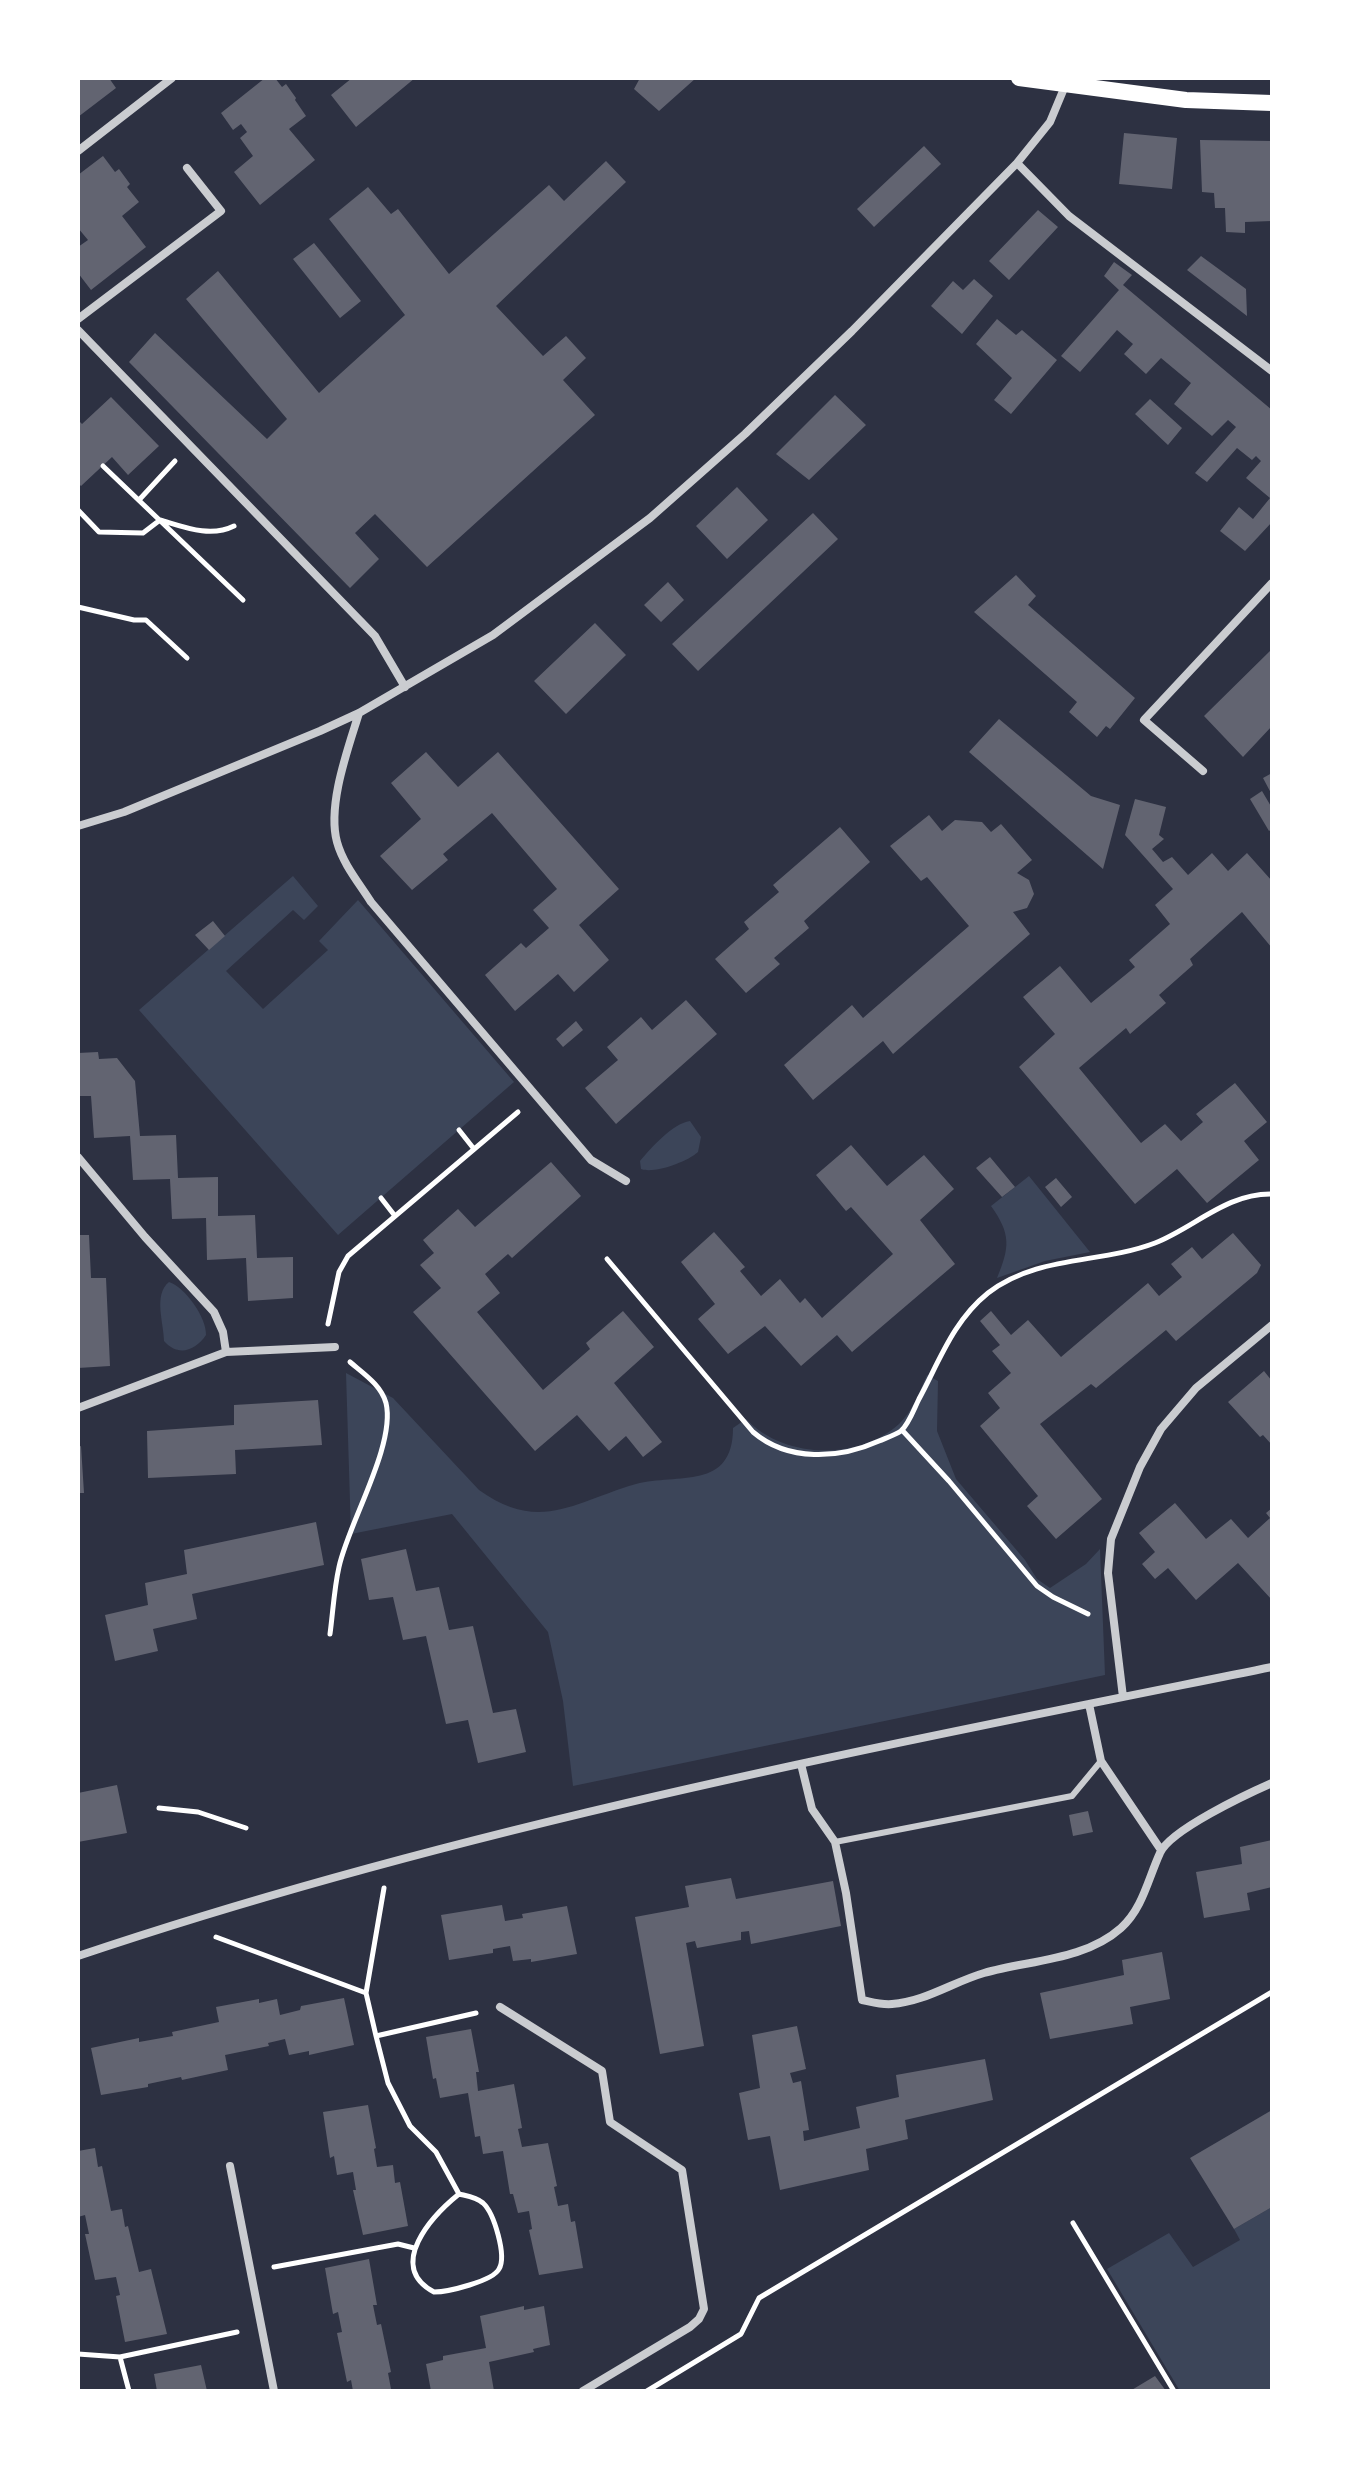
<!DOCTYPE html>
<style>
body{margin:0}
#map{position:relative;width:1350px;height:2469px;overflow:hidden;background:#2d3142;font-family:"Asap Condensed",sans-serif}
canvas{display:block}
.frame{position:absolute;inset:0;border:80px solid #fff;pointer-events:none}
</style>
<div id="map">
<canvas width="1350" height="2469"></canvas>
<div class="frame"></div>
</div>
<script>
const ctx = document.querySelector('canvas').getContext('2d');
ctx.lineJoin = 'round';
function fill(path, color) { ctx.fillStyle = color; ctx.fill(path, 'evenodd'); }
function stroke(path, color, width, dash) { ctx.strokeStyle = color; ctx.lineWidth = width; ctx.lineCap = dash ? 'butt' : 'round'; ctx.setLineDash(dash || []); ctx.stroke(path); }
fill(new Path2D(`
 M293,876l25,30 -14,14 -11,-10 -67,61 37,38 65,-59 -9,-9 39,-41 156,182 -176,153 -199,-225z
 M690,1121l11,16 -3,15c-11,10 -44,22 -57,17l-1,-8c12,-14 32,-37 50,-40z
 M1029,1176l61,76 -45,9 -48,17c13,-31 14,-44 -6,-72z
 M169,1282c16,5 38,36 37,53 -11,16 -28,22 -42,6 0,-18 -11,-46 5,-59z
 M346,1373l47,25 86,92c61,44 97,11 157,-6 42,-11 97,7 97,-56l13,-9c38,40 112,42 153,5 14,-13 20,-32 28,-49l11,6 -1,50 19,48 69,81 12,19 13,9 36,-24 14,-15 5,126 -532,111 -10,-85 -15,-69 -96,-118 -101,20z
 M1272,2207v184h-92l-73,-122 62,-36 24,34 47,-27 -6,-11z`), '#3c4559');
fill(new Path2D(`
 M78,78h31l7,10 -38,29z
 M265,78h10l7,9 4,-3 10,14 -1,2 11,16 -17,13 26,31 -55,45 -26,-33 19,-16 -13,-18 7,-6 -6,-8 -8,6 -12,-17z
 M352,78h63l-59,49 -25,-32z
 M640,78h56l-37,33 -25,-22z
 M1124,133l53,5 -5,51 -53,-5z
 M1200,140l72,1v80l-27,1v11l-19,-1 -1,-24h-10l-1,-15 -12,-1z
 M924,146l17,18 -67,63 -17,-18z
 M103,156l12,16 4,-3 11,15 -3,3 12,15 -17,14 24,31 -55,43 -13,-17v-26l10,-7 -10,-12v-53z
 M606,161l20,21 -130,124 47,50 23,-20 20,22 -23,22 32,35 -168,152 -52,-53 -20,19 24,26 -29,29 -221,-226 26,-29 112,106 20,-20 -101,-120 32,-28 101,122 86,-78 -76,-96 39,-32 23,27 7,-5 51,65 100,-89 15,16z
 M1038,210l20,17 -49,53 -20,-19z
 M314,243l47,58 -21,17 -47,-59z
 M1201,256l45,33 1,27 -60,-46z
 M1114,262l18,13 -9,10 149,125v112l-27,29 -25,-20 19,-24 14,12 17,-21 -24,-20 15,-17 -5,-5 -4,4 -15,-12 -30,34 -12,-9 41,-46 -8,-7 -16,16 -38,-32 17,-21 -30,-25 -15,16 -22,-20 9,-10 -16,-14 -37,42 -19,-16 58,-66 -15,-14z
 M974,279l19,17 -31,38 -31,-28 22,-25 10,9z
 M997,319l19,16 6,-5 35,30 -46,54 -17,-14 18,-22 -36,-34z
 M835,395l31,30 -57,55 -33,-26z
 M111,397l48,49 -31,29 -16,-18 -31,29 -3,-3v-63l4,4z
 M1150,399l32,29 -14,17 -33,-31z
 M737,487l31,33 -41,39 -31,-33z
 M813,513l25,26 -140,132 -26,-27z
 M1016,575l20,21 -8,9 107,93 -25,31 -4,-3 -9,11 -28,-25 8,-10 -103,-90z
 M668,582l16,18 -23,22 -17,-17z
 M595,623l31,32 -60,59 -32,-33z
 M1272,649v77l-29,31 -39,-41z
 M999,719l92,77 29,9 -17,64 -134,-117z
 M426,752l32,35 40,-35 121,137 -40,36 30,35 -35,32 -16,-18 -43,37 -30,-36 36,-32 5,5 23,-20 -16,-18 24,-21 -65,-76 -49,41 5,6 -36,30 -32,-34 41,-37 -30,-36z
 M1272,773v22l-9,-17z
 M1262,791l10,17v21l-3,2 -19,-32z
 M1135,799l31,8 -7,28 5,4 -12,10 11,13 9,-5 16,18 24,-22 16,18 19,-18 25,28v67l-30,-36 -52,47 3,6 -34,30 7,8 -36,31 -4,-6 -47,40 62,75 24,-19 16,17 22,-19 -7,-8 39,-31 32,39 -23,19 15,19 -52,43 -30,-34 -42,35 -116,-137 36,-33 -32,-37 37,-31 31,37 44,-36 -6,-7 41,-36 -15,-19 18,-16 -48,-54z
 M929,815l13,16 13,-11 27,2 9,10 10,-8 31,36 -15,13 12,7 5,14 -7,14 -14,4 17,22 -137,120 -10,-13 -70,59 -29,-35 68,-60 11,13 106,-92 -42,-49 -6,4 -31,-35z
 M840,827l30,35 -66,59 5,7 -35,30 6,6 -34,29 -31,-34 34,-30 -5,-7 35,-30 -6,-7z
 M213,921l12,15 -16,14 -14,-15z
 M686,1000l31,34 -101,90 -31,-36 33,-28 -11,-13 34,-30 11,13z
 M576,1021l7,9 -20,17 -7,-8z
 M98,1052l1,7 18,-1 18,23 5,55 36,-1 2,43 40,-1v39l37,-1 2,43 36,-1v41l-45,3 -2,-43 -39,2 -1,-42 -34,1 -2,-40 -37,1 -3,-44 -36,2 -3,-42h-13v-43z
 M851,1145l36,41 37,-31 30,34 -34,31 35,44 -103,88 -15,-17 -36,31 -36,-40 -37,28 -30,-35 17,-15 -34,-42 33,-30 31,35 -5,4 21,25 19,-17 20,24 5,-5 17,20 71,-64 -42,-47 -5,4 -30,-36z
 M990,1157l25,30 -13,10 -26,-29z
 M551,1162l30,34 -69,62 -4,-4 -23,20 15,19 -23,19 66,78 47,-41 -4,-6 37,-32 31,36 -40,36 48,59 -19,15 -17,-21 -17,15 -32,-36 -42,36 -122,-139 28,-24 -21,-23 14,-12 -11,-13 35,-31 17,18z
 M1056,1178l16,19 -11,10 -16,-20z
 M1233,1233l28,32 -4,8 -81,68 -10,-11 -70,58 -5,-4 -51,40 62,75 -46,40 -29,-33 11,-10 -58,-70 20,-18 -12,-15 23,-20 -19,-22 8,-6 -20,-24 11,-10 20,24 17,-15 33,37 87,-74 11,13 23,-19 -11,-13 21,-17 10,12z
 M78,1235h11l2,43h15l4,88 -32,2z
 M1264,1371l8,10v64l-9,-10 -3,2 -32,-35z
 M318,1400l4,45 -87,5 1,24 -88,4 -1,-47 87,-6v-20z
 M81,1446l3,47h-6v-46z
 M1175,1503l31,36 25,-20 17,19 22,-20 -4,-5 6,-5v92l-34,-37 -42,37 -28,-32 -13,11 -13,-15 13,-12 -16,-19z
 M316,1522l8,43 -132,29 5,25 -44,10 5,22 -43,10 -10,-46 43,-10 -3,-22 42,-9 -3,-24z
 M406,1549l10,42 23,-4 10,43 24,-4 20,87 23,-4 10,43 -48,11 -10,-43 -22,4 -20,-88 -23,4 -10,-43 -24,3 -8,-41z
 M117,1785l10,48 -49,9v-49z
 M1088,1811l5,21 -20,4 -4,-21z
 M1272,1840v47l-25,6 3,17 -46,8 -8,-46 46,-8 -2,-17z
 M731,1878l5,21 97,-18 8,45 -90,18 -2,-13 -8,1v8l-44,8 -2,-7 -9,2 18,103 -44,8 -25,-137 54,-10 -4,-21z
 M502,1905l3,16 18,-3 -1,-4 45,-8 10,48 -46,8v-3l-18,2 -3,-15 -17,3v4l-44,7 -8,-45z
 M1162,1952l8,47 -40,8 3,17 -83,15 -10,-46 84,-18 -2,-15z
 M344,1998l10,47 -45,10v-4l-20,4 -4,-16 -17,4 1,3 -44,9 3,15 -46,10 -1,-3 -33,7v3l-47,8 -10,-47 48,-10v4l34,-6 -1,-4 47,-10 -3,-15 43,-8v4l18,-4 3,16 20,-5 1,-4z
 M797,2026l9,43 -16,4 3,10 8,-2 8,49 -6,1 1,10 56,-13 -4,-21 43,-10 -3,-22 89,-16 8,41 -88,20 3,19 -42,10 3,21 -89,20 -10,-54 -22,4 -9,-47 21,-5 -8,-53z
 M471,2029l8,43h-3l2,19 36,-7 8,44 -4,1 4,18 26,-4 9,43 -3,1 4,19 10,-2 3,18 4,-1 8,47 -44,7 -10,-45 3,-1 -3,-18 -11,2 -5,-19h-3l-7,-43 -20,3 -3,-18 -5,1 -7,-44 -28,5 -4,-20 -3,1 -7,-42z
 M368,2105l8,43 -2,1 3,18 16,-2 2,18 5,-1 8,44 -45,9 -10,-45h3l-3,-18 -16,3 -3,-19 -4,2 -7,-46z
 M1272,2110v97l-38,22 -44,-71z
 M95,2148l3,19 4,-1 9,45 11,-2 3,18 3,-1 11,46 12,-3 16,65 -42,8 -9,-46 4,-1 -4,-18 -21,3 -10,-46h4l-4,-19 -7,2v-66z
 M369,2259l8,46h-4l4,20 4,-1 10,48 -3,1 3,16 -38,2 -2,-11 -4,2 -10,-49 5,-1 -4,-20 -5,2 -8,-46z
 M524,2306v4l20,-4 6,39 -17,4 1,3 -45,10 5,29h-63l-5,-27 17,-4v-4l43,-8 -6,-32z
 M201,2365l6,26h-50l-3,-17z
 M1155,2376l11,15h-36z`), '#626471');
stroke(new Path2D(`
 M103,466l140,134
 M139,500l36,-39
 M78,510l21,22 44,1 17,-13c24,7 50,18 74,6
 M78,607l56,13h12l41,38
 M459,1130l15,19
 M381,1198l14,18
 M607,1259l146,173c35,30 86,27 126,9 7,-3 16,-6 22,-10 8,-7 13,-22 18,-32 20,-37 34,-78 69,-106 49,-38 112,-29 167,-50 40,-16 72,-50 117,-49
 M328,1324l11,-52 9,-16 170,-144
 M902,1430l47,51 88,105 16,11 35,17
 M330,1634c3,-22 4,-45 9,-67 9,-43 57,-122 47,-164 -5,-18 -22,-29 -36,-41
 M159,1808l39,4 48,16
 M384,1888l-18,105 10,43 12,47 22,43 26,26 23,42c-26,21 -74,72 -25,98 14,0 59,-11 65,-23 8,-13 -5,-56 -16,-66 -7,-6 -16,-7 -24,-9
 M216,1937l150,56
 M376,2036l100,-23
 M1073,2223l101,168
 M274,2267l124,-23 16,4
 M78,2354l42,3 117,-25
 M120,2357l9,34
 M647,2391l94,-57 18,-36 513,-306`), '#fff', 5);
stroke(new Path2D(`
 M835,1842l237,-46 29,-35`), '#caccd0', 6);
stroke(new Path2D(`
 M78,151l94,-73
 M1017,163l52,53 203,155
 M78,319l143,-108 -34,-43
 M78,330l297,306 30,51
 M359,713c-11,36 -32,92 -22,129 6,22 22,41 34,60l220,258 35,21
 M1203,771l-59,-51 128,-137
 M78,826l46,-14 196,-81 39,-18 134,-78 157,-117 95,-84 107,-103 165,-168 33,-41 15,-36
 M78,1157l67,80 69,75 9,20 3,20
 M78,1408l148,-56 109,-5
 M1123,1697l-15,-124 3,-34 29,-72 21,-38 35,-41 76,-63
 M1089,1704l12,57 60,89
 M801,1764l11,45 23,33 11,51 16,107c10,2 19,5 30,4 32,-2 61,-22 92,-31 44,-13 100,-12 137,-45 22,-20 27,-49 39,-75 10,-23 87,-59 112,-70
 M78,1956c389,-131 793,-208 1194,-289
 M500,2007l102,64 8,51 72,48 22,139 -5,10 -9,8 -107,64
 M230,2166l44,225`), '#caccd0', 8);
stroke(new Path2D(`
 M1019,78l167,22 86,3`), '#fff', 16);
</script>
